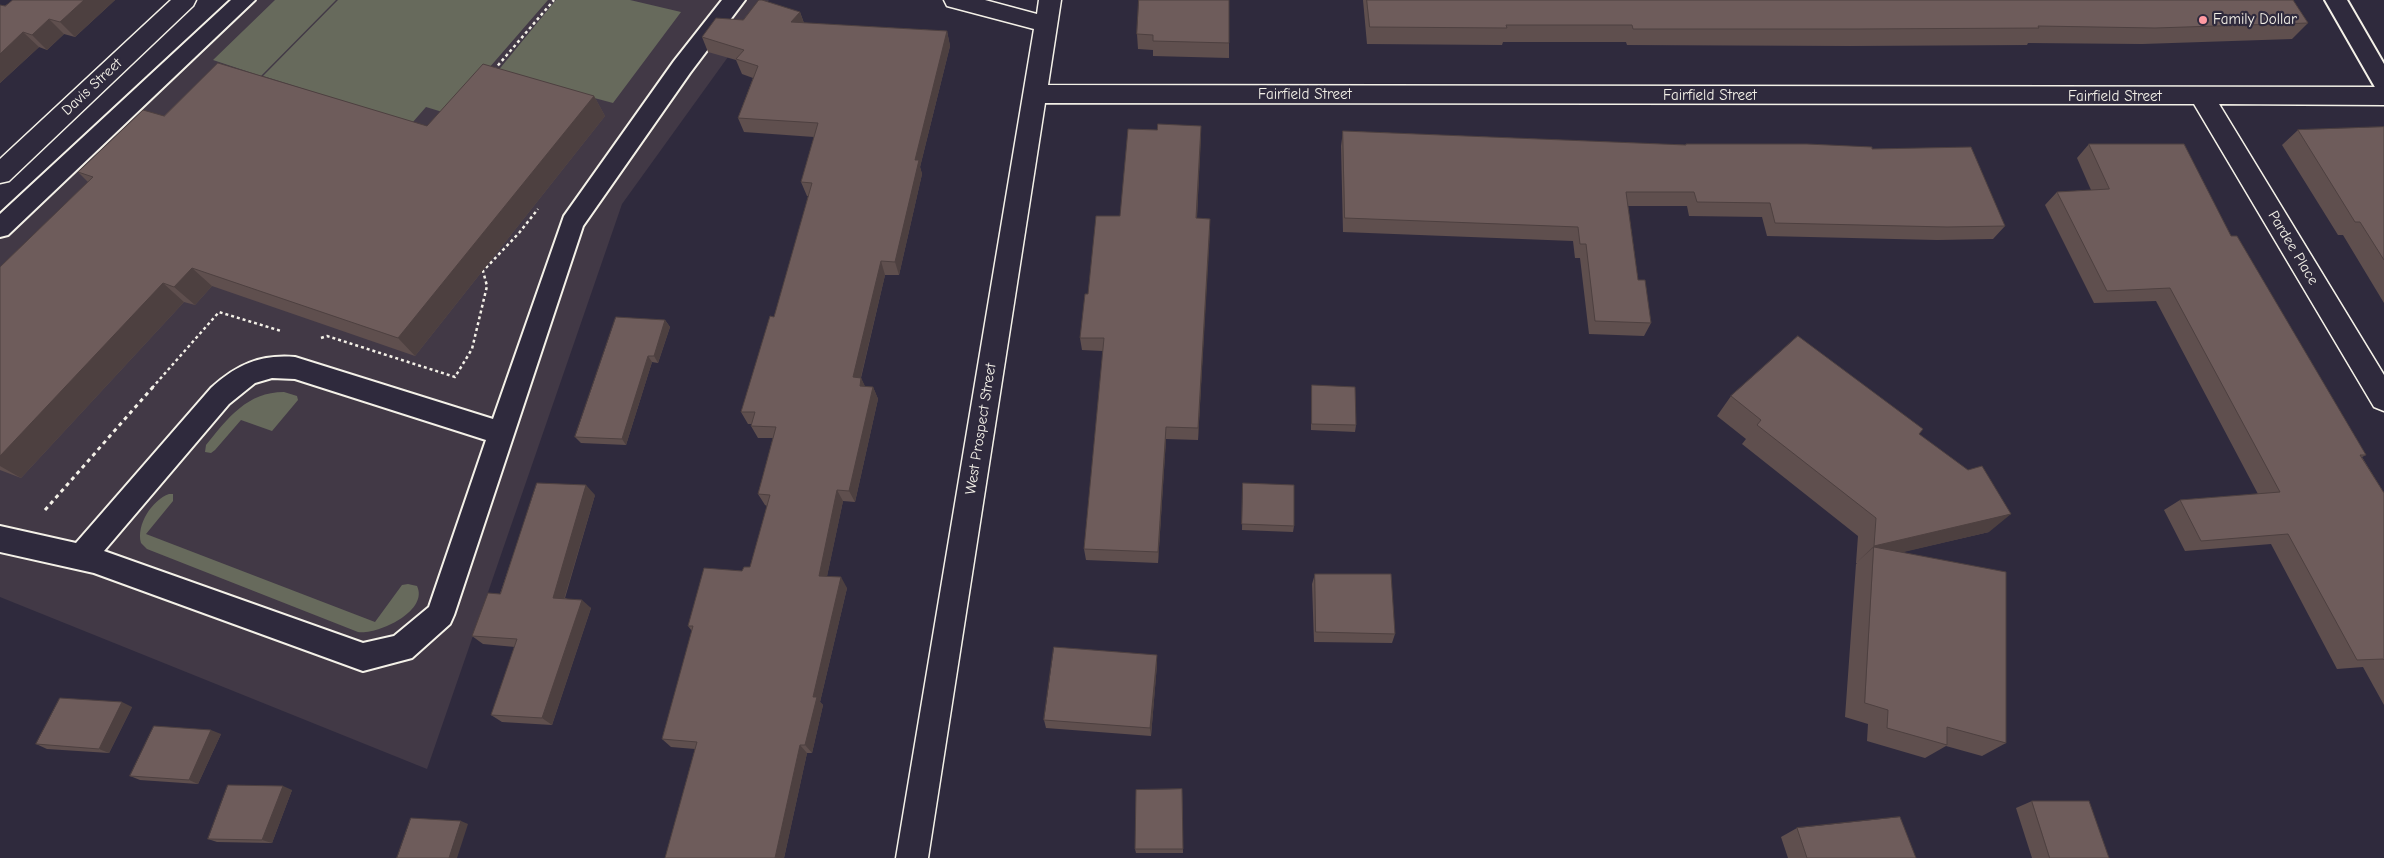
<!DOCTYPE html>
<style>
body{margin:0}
canvas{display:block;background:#2f2a3d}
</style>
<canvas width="2384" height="858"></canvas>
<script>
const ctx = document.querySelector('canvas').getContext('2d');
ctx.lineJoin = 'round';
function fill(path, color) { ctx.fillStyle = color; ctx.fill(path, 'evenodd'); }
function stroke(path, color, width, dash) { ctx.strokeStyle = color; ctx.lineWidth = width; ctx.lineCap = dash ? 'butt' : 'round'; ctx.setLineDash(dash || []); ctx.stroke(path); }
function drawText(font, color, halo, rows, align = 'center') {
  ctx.font = font + ' "Comic Neue",sans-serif'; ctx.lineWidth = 4.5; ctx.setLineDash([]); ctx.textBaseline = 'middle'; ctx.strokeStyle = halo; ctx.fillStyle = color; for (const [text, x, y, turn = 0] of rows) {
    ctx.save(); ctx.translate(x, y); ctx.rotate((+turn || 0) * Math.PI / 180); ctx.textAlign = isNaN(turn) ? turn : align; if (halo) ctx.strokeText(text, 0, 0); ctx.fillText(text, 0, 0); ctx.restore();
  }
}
fill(new Path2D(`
 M232,0h537l-147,204 -195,565 -427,-172v-372z`), '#423946');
fill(new Path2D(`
 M275,0h61l-75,76 -48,-16z
 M338,0h210l-99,114 -23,-7 -14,16 -149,-47z
 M556,0h74l51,12 -68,91 -116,-31z
 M284,392l13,4 1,4 -26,31 -31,-11 -26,30 -4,3 -6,-1 1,-7c22,-27 41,-53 78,-53z
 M169,494h4v7l-27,33 229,88 27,-37 6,-1 9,2c12,25 -39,49 -59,46l-211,-83 -6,-6c-5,-18 11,-43 28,-49z`), '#676a5c');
const lane = new Path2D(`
 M231,0h24l-247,235 -8,2v-23z
 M722,0h23l-55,73 -107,153 -129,389 -4,9 -38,34 -49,13 -269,-98 -94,-21v-26l76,17 135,-155c25,-23 49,-34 84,-31l198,62 71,-203 110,-155zM272,378l23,1 191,61 -57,167 -35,29 -31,7 -259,-92 125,-147 26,-21z
 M2325,0h22l37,64v27l-8,-2z`);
const street = new Path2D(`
 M171,0h25l-3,6 -184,175 -9,2v-24z
 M944,0h41l52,14 2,-14h22l-13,85 1336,2v18l-165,-1 165,271v36l-10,-4 -180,-303 -1149,-1 -117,755h-32l138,-829 -87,-23z`);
stroke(lane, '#f4f1e8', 4);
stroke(street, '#f4f1e8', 3);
stroke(new Path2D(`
 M494,70l60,-70
 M321,338l6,-2 128,41 17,-28 15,-63 -4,-15 36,-38 19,-24
 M152,388l67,-76 62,19`), '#f4f1e8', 2.5, [3, 3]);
stroke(new Path2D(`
 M45,510l108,-123`), '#f4f1e8', 3, [4, 4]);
fill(lane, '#2f2a3d');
fill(street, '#2f2a3d');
fill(new Path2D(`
 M13,0h102l-40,37 -11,-3 -17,16 -8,-3 -39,36v-78l5,1z
 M1139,0l90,43v15l-76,-2v-6l-15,-1 -1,-15z
 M1363,0h930l15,23 -16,16 -150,5 -114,-1 -1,2 -177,1 -223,-1 -1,-3h-123l-1,3 -135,-1z
 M800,12l4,11 143,8 3,15 -30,121 2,7 -23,101h-14l-24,103 4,9h8l5,12 -23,103 -12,-1 -16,75 20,12 -27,114 3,3 -11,48h-5l-23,105h-119l30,-109 -24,-2 -9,-8 30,-108 -4,-5 54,-55 8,-4 17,-61 -2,-1 -7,-11 15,-56h-15l-7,-12 1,-2h-4l-7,-12 33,-95 35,-121h-2l-6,-14 13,-45 -70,-5 -6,-14 15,-40 -11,-4 -6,-14 -28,-8 -6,-15 41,-17z
 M594,96l11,20 -190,240 -203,-70 -17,19 -11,-3 -163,176 -21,-8v-203l88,-85 -10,-10 86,-56 263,10z
 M1201,126l-4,92 13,1 -12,221 -32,-1 -8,124 -72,-3 -2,-11 19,-198 -21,-1 -2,-12 8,-44 32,-78 37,-86z
 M2384,127v176l-41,-68h-5l-56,-90 16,-15z
 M1343,131l342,14 1,-1 186,5 133,77 -12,13 -56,1 -170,-4 -5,-19 -73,-1 -2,-10h-59l10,74 13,43 -7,13 -55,-2 -9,-76h-5l-2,-17 -230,-9 -2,-86z
 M2089,144l142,92 135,219 -4,2 22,36v212l-21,-38 -26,2 -66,-125 -86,7 -21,-41 16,-10 78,-6 -102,-193 -62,2 -49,-98 12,-13 34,-2 -14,-32z
 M665,320l5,7 -12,36 -6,-1 -26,83 -45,-2 -6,-6z
 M1312,385l44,40 -1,7 -44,-2v-39z
 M1731,396l188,38 70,98 -87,20 104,191 -24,13 -36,-10 -21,12 -58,-17 1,-17 -23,-7 11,-153 1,-1h-1l2,-27 -116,-92 4,-5 -29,-23z
 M1243,489l51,37 -1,6 -51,-2z
 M595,495l-30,103 26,10 -39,117 -50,-3 -11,-7 24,-68 -32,-3 -11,-8 28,-42z
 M1315,574l80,60 -3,9 -78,-1 -2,-58z
 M1157,655v9l-6,72 -105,-8 -2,-8z
 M132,707l-23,46 -62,-4 -11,-5z
 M221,734l-23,50 -58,-4 -10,-4z
 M1182,789l1,64h-47l-1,-4z
 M292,790l-20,53 -55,-1 -9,-3z
 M2032,801l77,57h-77l-16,-50z
 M1797,828l119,30h-128l-7,-21z`), '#5f4f4e');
fill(new Path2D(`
 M84,0h31l-40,37 -15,-15z
 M800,12l5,15 -14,-5z
 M49,19l15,15 -17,16 -15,-15z
 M947,31l3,15 -30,121 2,7 -23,101 -4,-13 20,-102z
 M23,32l16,15 -39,36v-29z
 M594,96l11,20 -190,240 -17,-18z
 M1201,126v14l-5,92v-14z
 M1210,219v14l-12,207v-12z
 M881,261l4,14 -27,114 -5,-12z
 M192,268l20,18 -17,19 -21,-18z
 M163,283l21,19 -163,176 -21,-12v-10z
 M665,320l5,7 -12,36 -4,-7z
 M648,356l4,6 -26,83 -4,-6z
 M861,378l6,12 -7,-4z
 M873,387l5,12 -23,103 -6,-11z
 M1166,427v12l-8,124v-11z
 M586,485l9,10 -33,111 -9,-8z
 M837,490l6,11 -18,85 -6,-10z
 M2011,514l-22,18 -115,27v-12l-18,16 18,-17z
 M841,577l6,11 -27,114 3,3 -11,48 -7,-8 8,-48z
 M582,600l9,8 -39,117 -10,-7z
 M1157,655v9l-6,72 -1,-8z
 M122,702l10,5 -23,46 -10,-4z
 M211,730l10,4 -23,50 -9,-4z
 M800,745l7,8 -23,105h-9z
 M283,786l9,4 -20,53 -10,-3z
 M461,821l7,3 -11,34h-8z`), '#4d4040');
const building = new Path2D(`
 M13,0h71l-24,22 -11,-3 -17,16 -9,-3 -23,22v-49l5,1z
 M759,0h3l38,12 -9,10 156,9 -32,129h4l-24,102 -14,-1 -28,116 8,1 -1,8 13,1 -24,104 -12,-1 -18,86 22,1 -28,120h4l-12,48h-5l-25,113h-110l32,-116 -35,-3 31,-113h-5l16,-58 38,3 2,-4h6l20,-72 -12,-1 18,-67 -25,-1 4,-14h-14l29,-96 4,1 38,-134 -11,-1 17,-59 -80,-5 20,-52 -22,-7 8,-9 -42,-13 14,-19 27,2z
 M1139,0h90v43l-76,-2v-6l-16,-1z
 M1367,0h926l15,23 -153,5 -117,-2 1,2 -179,1h-227l-1,-4h-126l1,3 -137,-1z
 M218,63l209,63 56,-62 111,32 -196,242 -206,-70 -18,19 -11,-4 -163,173v-189l93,-90 -15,-5 65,-62 21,6z
 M1158,124l43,2 -5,92 14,1 -12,209 -32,-1 -8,125 -74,-3 20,-211h-24l5,-44h3l8,-78h24l8,-87 29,1z
 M2384,127v133l-24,-38h-5l-57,-92z
 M1343,131l343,14v-1h121l65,3v2l99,-2 34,79 -58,1 -172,-4 -5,-20 -73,-1 -3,-10h-68l12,88h7l6,43 -56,-2 -9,-77h-6l-2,-17 -233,-9z
 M2089,144h95l47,92h6l129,219h-6l24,38v167l-1,-1 -26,1 -69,-126 -87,7 -21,-41 100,-8 -110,-204 -63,3 -50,-99 52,-3z
 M616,317l49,3 -11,36h-6l-26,83 -47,-2z
 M1798,336l125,93 -4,5 49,36 14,-4 29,48 -137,32 2,-28 -119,-93 4,-5 -30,-24z
 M1312,385l43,2 1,38 -44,-1z
 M537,483l49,2 -33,113 29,2 -40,118 -51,-3 26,-76 -45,-3 16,-43 12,1z
 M1243,483l51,2v41l-52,-2z
 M1874,547l132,25v171l-59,-16v18l-60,-17 1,-18 -23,-7z
 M1315,574h76l4,60 -79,-2z
 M1054,647l103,8 -7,73 -106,-8z
 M60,698l62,4 -23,47 -63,-5z
 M154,726l57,4 -22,50 -59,-4z
 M228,785l55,1 -21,54 -54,-1z
 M1182,789l1,60h-48l1,-59z
 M2032,801h57l20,57h-59z
 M1900,817l16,41h-109l-10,-30z
 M411,818l50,3 -12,37h-52z`);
fill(building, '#6e5c5b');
stroke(building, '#4d4040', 1);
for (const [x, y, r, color] of [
 [2203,20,5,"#ff9aa2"]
]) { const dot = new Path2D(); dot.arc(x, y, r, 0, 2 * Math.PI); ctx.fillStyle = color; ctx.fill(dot); stroke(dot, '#2f2a3d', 2); }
drawText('15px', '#f4f1e8', '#2f2a3d', [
 ["Family Dollar",2213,20]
], 'left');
drawText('15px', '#f4f1e8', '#2f2a3d', [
 ["Davis Street",92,87,-43],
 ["Fairfield Street",1305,95],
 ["Fairfield Street",1710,96],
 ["Fairfield Street",2115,97],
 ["Pardee Place",2293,248,59],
 ["West Prospect Street",981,429,-81]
]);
</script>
